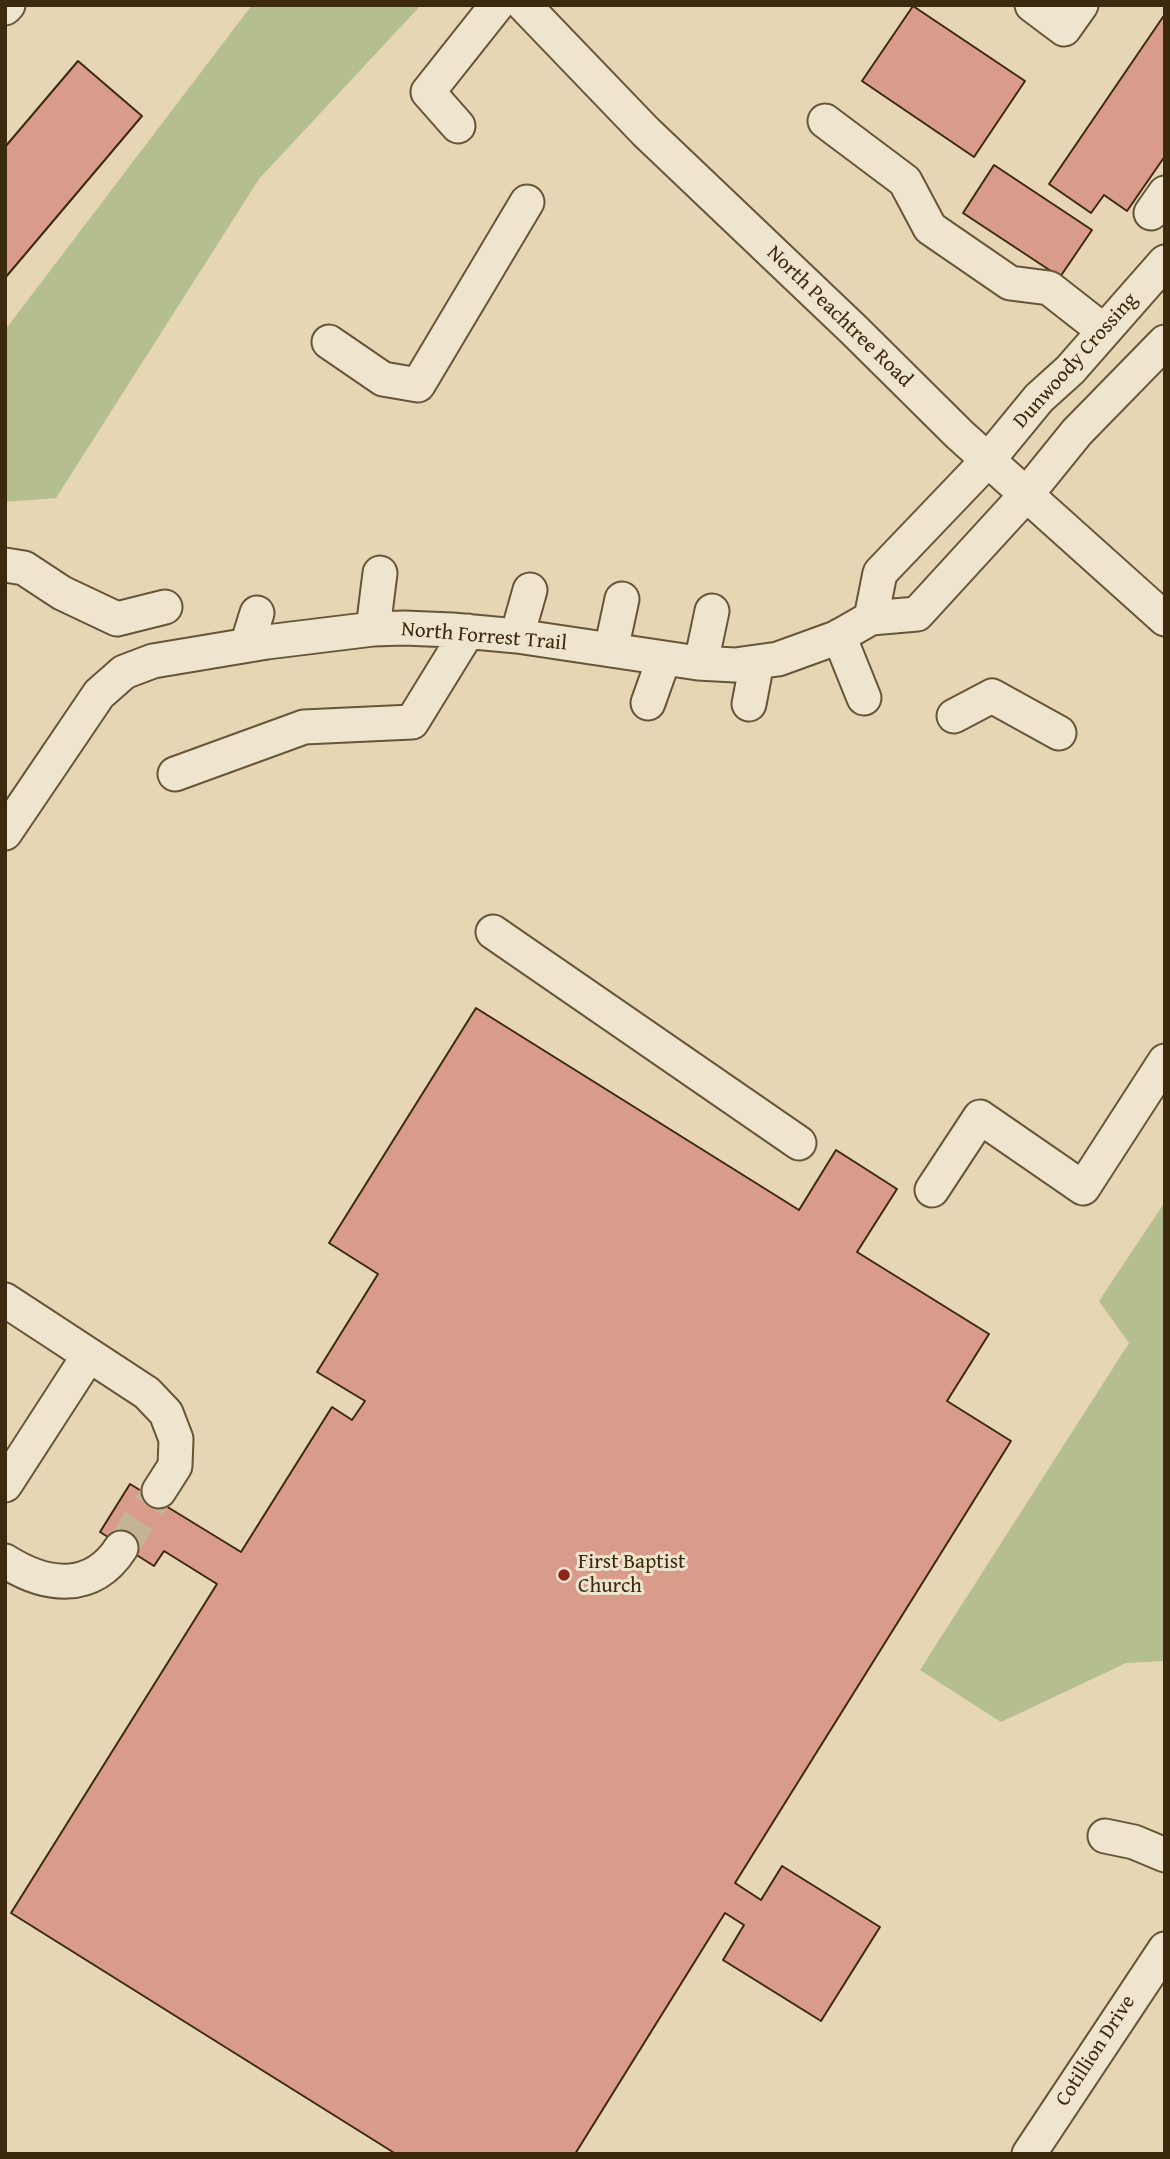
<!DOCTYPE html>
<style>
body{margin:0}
#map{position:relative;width:1170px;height:2159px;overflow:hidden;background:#e6d6b4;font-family:"Gentium Book Plus",serif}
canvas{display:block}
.frame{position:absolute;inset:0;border:7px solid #3d2a0e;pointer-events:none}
</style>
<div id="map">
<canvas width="1170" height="2159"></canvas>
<div class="frame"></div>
</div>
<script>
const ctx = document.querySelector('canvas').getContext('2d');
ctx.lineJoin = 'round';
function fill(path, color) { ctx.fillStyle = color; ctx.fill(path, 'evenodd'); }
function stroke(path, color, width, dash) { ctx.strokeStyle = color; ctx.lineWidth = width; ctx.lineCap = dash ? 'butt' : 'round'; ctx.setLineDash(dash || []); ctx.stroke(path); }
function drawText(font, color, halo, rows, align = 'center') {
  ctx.font = font + ' "Gentium Book Plus",serif'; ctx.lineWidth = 6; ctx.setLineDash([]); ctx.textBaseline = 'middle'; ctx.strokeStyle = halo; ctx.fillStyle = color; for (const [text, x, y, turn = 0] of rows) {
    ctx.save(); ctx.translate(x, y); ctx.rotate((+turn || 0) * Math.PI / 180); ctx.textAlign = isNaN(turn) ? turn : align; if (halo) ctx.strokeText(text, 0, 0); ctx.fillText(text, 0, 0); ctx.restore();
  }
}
fill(new Path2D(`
 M252,5h169l-162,174 -203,319 -51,4v-172z
 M1165,1202v459l-39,2 -125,59 -81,-52 209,-327 -30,-42z`), '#b4be8e');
const building = new Path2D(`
 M913,6l112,75 -51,76 -112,-76z
 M1165,14v142l-38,55 -23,-16 -13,18 -42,-29z
 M78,61l64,55 -137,162v-131z
 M994,165l98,65 -32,47 -97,-64z
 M476,1008l323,202 37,-60 61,39 -40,63 132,82 -42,67 64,40 -276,442 26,17 21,-34 98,61 -59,94 -98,-61 21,-35 -19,-12 -150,241h-179l-385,-241 206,-329 -53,-33 -10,15 -54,-34 30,-48 111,68 91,-145 20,13 13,-19 -48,-29 61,-98 -49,-31z`);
fill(building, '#d99b8a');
stroke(building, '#3d2a0e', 2);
stroke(new Path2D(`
 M121,1548l38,-57`), '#c4b493', 33, [33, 17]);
const minor = new Path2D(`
 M524,5l122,127 208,198 106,105 205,184
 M1032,5l32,24 17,-24
 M5,8l3,-3
 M825,121l80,60 25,47 80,55 39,5 55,43
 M458,126l-30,-34 69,-87
 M1151,213l14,-20
 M329,342l54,37 35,6 109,-183
 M5,565l19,3 38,25 55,26 48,-12
 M871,618l9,-45 108,-113 51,-62 31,-28 95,-108
 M373,629l7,-56
 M517,636l13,-46
 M839,636l25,62
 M247,645l10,-32
 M611,650l11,-51
 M701,663l11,-52
 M648,703l16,-45
 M749,704l8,-42
 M954,716l38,-20 67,37
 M175,774l129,-47 108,-5 56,-91
 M5,833l94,-139 25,-22 29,-11 114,-19 106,-13 31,-1 48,2 65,6 181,27 37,2 43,-6 58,-21 35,-20 46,-4 109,-119 51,-63 88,-90
 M493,932l306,211
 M932,1190l48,-73 103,71 82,-127
 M5,1300l84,55 -84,130
 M89,1355l58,38 19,20 10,26 -1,27 -16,25
 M5,1561c41,26 87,32 116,-13
 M1105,1836l29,6 31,13
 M1029,2154l136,-205`);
stroke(minor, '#675538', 37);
stroke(minor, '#efe4ce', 33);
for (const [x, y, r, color] of [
 [564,1575,7,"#8f2418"]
]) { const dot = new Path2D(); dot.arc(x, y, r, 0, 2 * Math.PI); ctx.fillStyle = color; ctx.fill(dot); stroke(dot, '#efe4ce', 2.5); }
drawText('21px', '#3d2a0e', '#efe4ce', [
 ["North Peachtree Road",839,317,44],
 ["Dunwoody Crossing",1076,361,-48],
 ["North Forrest Trail",484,637,5],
 ["Cotillion Drive",1096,2051,-57]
]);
drawText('21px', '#3d2a0e', '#efe4ce', [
 ["First Baptist",578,1563],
 ["Church",578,1587]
], 'left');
</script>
